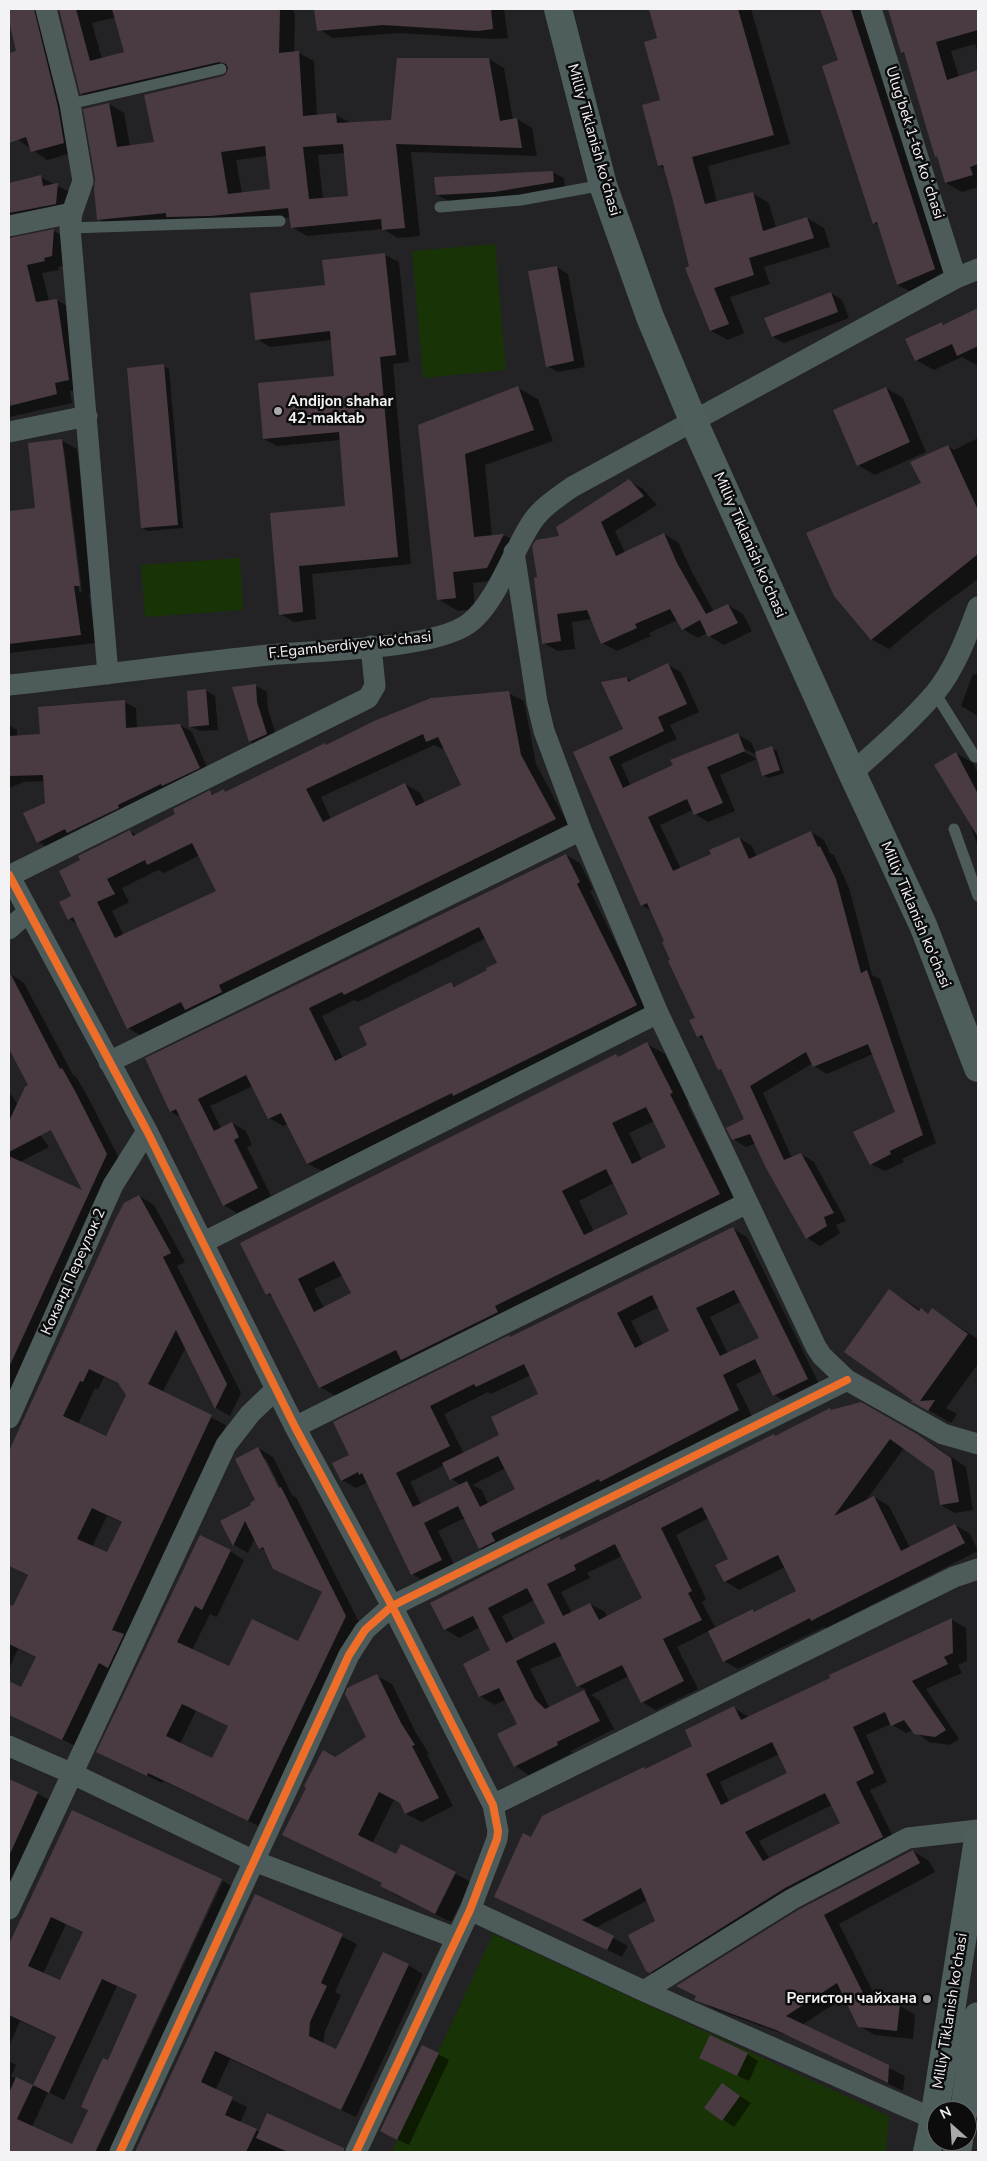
<!DOCTYPE html>
<meta charset="utf-8">
<style>
body{margin:0}
#map{position:relative;width:987px;height:2161px;overflow:hidden;background:#232325;font-family:"Nunito Sans",sans-serif}
canvas{display:block}
.frame{position:absolute;inset:0;border:10px solid #f3f3f6;pointer-events:none}
.north{position:absolute;left:927px;top:2101px;width:50px;height:50px;box-sizing:border-box;background:#0c0c0d;border:1px solid #68686a;border-radius:50%;rotate:334deg;font-size:14px;font-weight:700;line-height:20px;text-align:center;color:#f3f3f6}
.north::after{content:'';display:block;margin:auto;width:18px;height:22px;background:#aaaaad;clip-path:polygon(50% 0,100% 100%,50% 72%,0 100%)}
</style>
<div id="map">
<canvas width="987" height="2161"></canvas>
<div class="frame"></div>
<div class="north">N</div>
</div>
<script>
const ctx = document.querySelector('canvas').getContext('2d');
ctx.lineJoin = 'round';
function fill(path, color) { ctx.fillStyle = color; ctx.fill(path, 'evenodd'); }
function stroke(path, color, width, dash) { ctx.strokeStyle = color; ctx.lineWidth = width; ctx.lineCap = dash ? 'butt' : 'round'; ctx.setLineDash(dash || []); ctx.stroke(path); }
function drawText(font, color, halo, rows, align = 'center') {
  ctx.font = font + ' "Nunito Sans",sans-serif'; ctx.lineWidth = 5; ctx.setLineDash([]); ctx.textBaseline = 'middle'; ctx.strokeStyle = halo; ctx.fillStyle = color; for (const [text, x, y, turn = 0] of rows) {
    ctx.save(); ctx.translate(x, y); ctx.rotate((+turn || 0) * Math.PI / 180); ctx.textAlign = isNaN(turn) ? turn : align; if (halo) ctx.strokeText(text, 0, 0); ctx.fillText(text, 0, 0); ctx.restore();
  }
}
fill(new Path2D(`
 M495,244l11,126 -83,8 -11,-127z
 M240,558l3,52 -98,7 -4,-52z
 M493,1934l396,182 -3,36h-494z`), '#183305');
fill(new Path2D(`
 M9,9h43l27,142 -32,9 -30,-21 -8,-33v-52l9,-2 -7,-25h-2z
 M60,9h110l1,1 38,-1 5,3 16,-1v-2h63l2,6 -1,38h5l15,8 3,55 19,-1 15,8 42,-2 96,-62 15,9 9,52 4,-1 15,9 5,28 -126,-4 9,84 -22,2 -15,-9 -76,7 -15,-9 -1,-10 -64,7 -114,4 -15,-9 11,-115 15,9 6,33 25,-3 76,-72 -134,31 -16,-9zM116,17l10,36 -24,6 -10,-36zM345,153l4,44 -26,2 -5,-44zM267,156l4,34 -29,3 -6,-33z
 M315,9h189l4,29 -14,1 -95,-6 -66,5 -15,-9z
 M650,9h101l39,135 -82,22 9,36 35,-9 17,10 7,25 31,-10 17,10 6,19 -66,20 6,17 -40,13 14,36 -16,7 -17,-9 -24,-63 4,-1 -26,-98 -6,-3 2,-65 -3,-62z
 M821,9h42l88,269 -36,16 -17,-9 -18,-59 -6,-3 -35,-162z
 M889,9h89v45l-3,-10 -24,7 8,26 19,-5v115l-16,5 -16,-9 -7,-25 -3,-2 -31,-102 -3,-2z
 M552,172l12,6 1,10 -59,10 -57,3 -12,-6z
 M40,177l32,16 -1,19 -59,18v8l42,-7 15,8 -2,26 -9,2 1,3 -17,3 7,28 8,-1 15,9 12,80 -14,2 2,12 -63,14v-233z
 M385,255l14,7 10,100 -16,2 18,200 -99,10 4,45 -22,3 -14,-8 -9,-100 76,-7 -6,-67 -64,6 -13,-7 72,-62 -4,-37 -62,7 -13,-8 69,-53z
 M557,267l11,7 17,93 -27,5 -11,-6z
 M831,293l11,7 7,18 -65,25 -11,-6z
 M978,311v53l-2,1 -14,-8 -28,13 -18,-10 26,-37 2,2z
 M163,366l6,3 14,159 -35,3 -6,-3z
 M518,388l20,11 15,42 -68,24 7,71 12,-1 20,11 -17,33 -34,4 2,26 -17,2 -20,-12 -19,-173z
 M886,388l17,10 23,54 -51,23 -17,-10z
 M978,438v141l-46,34 -43,36 -18,-10 51,-155 26,-38 6,4z
 M62,441l15,8 18,145h-6l7,49 -87,10v-141l27,-2zM62,449h2l18,143h-3z
 M629,481l14,8 14,16 -42,26 10,22 39,-19 14,8 14,30 22,40 14,-7 15,9 9,17 -28,14 -15,-9 -1,-4 -10,6 -15,-9 -5,-9 -29,13 2,3 -34,15 -15,-8 -10,-24 -20,3 3,27 -17,2 -15,-8 -5,-64 23,-42z
 M668,665l13,7 18,40 -29,13 7,14 -56,25 10,22 107,-51 13,7 5,11 16,-5 5,3 7,22 -15,5 -6,-3 -5,-19 -17,-9 -2,2 18,10 -37,16 15,36 -27,11 -13,-8 -2,-4 -33,15 21,44 31,-15 27,-16 13,8 5,11 54,-25 13,8 6,13 4,2 15,33 23,87 8,4 56,164 -34,16 2,3 -19,9 -14,-7 26,-51 -24,-59 -46,20 -13,-8 -1,-3 -50,30 29,65 9,-4 13,8 32,59 -10,4 4,8 -20,13 -13,-8 -51,-95 -10,4 -13,-8 13,-19 -22,-48 -5,-3 -13,-28 -8,-5 -2,-17 -30,-77 -14,-31 -10,-6 -68,-152 50,-23 3,-52 5,3z
 M978,670v46l-17,-10 12,-32 3,1z
 M256,686l11,6 1,18 10,30 -16,8 -12,-6 -17,-54z
 M205,690l10,6 3,34 -18,1 -10,-5z
 M508,693l16,8 12,63 34,64 -427,209 -15,-9 -51,-104 -8,-5 4,-22 57,-66 6,4 41,-20 33,-23 5,3 9,-4 3,2 98,-49 2,1zM434,745l8,4 3,-1 18,37 -38,18 -5,-10 -15,-9 -74,35 -10,-22zM200,855l18,36 -94,45 -12,-25 17,-9 -7,-14 36,-18 6,3z
 M124,702l12,6 1,20 43,-3 12,7 18,42 -161,74 -11,-6 9,-39 -2,-22 -21,1 -15,6v-63l8,5v7l24,-2z
 M956,753l17,10 5,10v74l-10,-29z
 M566,855l14,8 13,27 -3,1 60,121 -328,159 -14,-7 -20,-40 -5,2 -14,-8 -16,-32 -43,20 11,22 11,-5 14,8 6,14 -5,2 24,49 -34,17 -13,-8 -42,-87 -11,-6 -25,-53zM486,938l12,25 -9,8 -32,16 -6,-3 -82,61 -26,13 -21,-42 32,-16 4,2z
 M10,974l14,9 49,92 4,3 13,23 32,63 -113,244v-316l40,55 -29,15 65,31 -76,-146v-17l12,-6 -12,-6z
 M647,1044l18,10 24,49 -2,1 50,100 -400,193 -17,-10 -47,-90 -6,-3 352,-236zM654,1121l14,27 -26,12 -13,-27zM614,1183l16,31 -36,18 -15,-31zM343,1275l9,19 -28,14 -10,-19z
 M139,1196l15,9 31,57 -8,4 64,127 -11,23 -14,-8 -30,-61 -24,46 64,32 -148,322 -69,-32v-32l13,6 15,-31 -19,-9 -9,20v-63l5,2 15,-32 -20,-10v-112l33,-69zM104,1377l17,8 7,9 -21,44 -29,-14 17,-36 3,1zM107,1516l16,7 -15,31 -16,-7z
 M733,1229l14,8 74,151 -32,16 -15,-9 -11,-24 -27,13 17,34 -258,138 -15,-8 -15,-30 -27,13 18,37 -29,15 -15,-9 -44,-92 -12,6 -14,-8 9,-25 158,-119 3,2zM742,1301l18,37 -32,16 -18,-37zM659,1307l12,24 -28,14 -12,-24zM531,1375l9,19 -39,41 -37,19 -20,-40 44,-22 3,2zM444,1465l7,14 10,6 -40,19 -11,-22zM506,1468l11,22 -29,14 -6,-14 -10,-5z
 M890,1291l39,24 4,-5 45,29v25l-32,44 11,6 -6,9 -37,-21z
 M861,1403l71,41 34,23 7,43 -18,3 -14,-8 -6,-35 -31,-22 -39,54 9,-5 15,9 21,42 45,-23 15,9 8,17 -152,77 -2,-1 -86,42 -14,-8 -15,-30 -32,16 21,42 -42,21 -14,-8 -13,-26 -38,19 8,5 15,29 -43,22 1,2 -43,22 -14,-9 4,-42 -13,-25 -11,6 -15,-9 -16,-31 28,-14 -12,-24 -21,11 -14,-9 114,-91 4,2 82,-43 185,-87 2,1zM709,1518l21,42 -5,21 14,9 46,-23 13,25 -42,20 -3,-2 -37,19 -14,-27 4,-3 -30,-64zM622,1556l21,43 -36,18 -2,-5 -15,-8 -18,9 -11,-21 29,-14 -3,-5zM535,1600l11,24 -32,16 -12,-24zM563,1655l15,31 9,4 -37,19 -20,-40z
 M258,1448l15,9 19,38 4,2 64,127 -97,204 -100,-47 -1,2 -64,-32 132,-200 14,9 -27,57 -7,-3 -18,36 38,18 68,-25 25,-50 -49,-24 -8,-18 -6,-3 -5,-10 -7,15 -14,-8 -12,-24 31,-15 4,-5zM263,1459h3l17,34 -2,1zM196,1711l33,15 -16,33 -33,-15z
 M952,1620l14,8 1,33 -9,4 4,8 -36,16 33,50 -9,6 -21,-3 -16,-12 -7,3 -15,-9 -25,11 21,47 -17,8 27,55 -232,135 -18,-10 10,-48 -9,-22 -53,28 33,18 -6,11 -127,-61 36,-57 113,-71 3,2 47,-23 40,-39 15,9zM779,1754l10,19 -60,29 -9,-20zM832,1805l9,19 -71,35 -11,-18z
 M377,1676l15,8 24,49 13,21 -2,1 26,51 -31,16 -16,-8 -4,-10 -8,-4 -22,44 24,12 5,-10 70,36 -20,40 -55,-27 -15,-9 2,-3 -99,-48 52,-77 32,-21z
 M9,1780l43,21 -43,94z
 M72,1812l148,68 -127,272h-84v-91l7,4 -5,11 23,11 23,-49 -37,-17 -11,25v-99zM66,1924l18,9 -23,49 -18,-8zM117,1986l21,10 -66,150 -40,-19 16,-35 16,8z
 M913,1851l16,10 6,11 -96,52 39,78 21,3 16,10 -2,24 -38,-4 -16,-9 -14,-29 -43,28 103,51 -2,15 -109,-53 -82,-30 -16,-9z
 M223,1881l13,8 -123,263h-17z
 M256,1895l101,49 -22,48 6,3 -16,36 -2,14 14,6 71,-86 15,9 -67,143 -126,-58 -15,32 32,16 -7,16 20,9 81,18 -1,2h-204z
 M438,2054l11,6 -40,85 -17,-8z
 M747,2054l11,7 -9,20 -37,-17z
 M723,2085l28,18 -17,24 -28,-19z`), '#0007');
fill(new Path2D(`
 M9,9h25l24,98 6,36 -33,9 -5,-15 -17,6v-90l7,-2 -7,-30z
 M59,9h17l14,52 34,-9 -12,-43h168l-1,44 20,-2 4,65 33,-3 1,10 54,-3 6,-62h92l11,63 17,-3 5,30 -126,-4 9,84 -23,2 -1,-11 -90,9 -3,-20 -77,8 -45,1v-4l-69,7 -3,-31 1,-10 -12,-70 26,-6 8,44 37,-5 -10,-47 79,-19 3,-2 2,-6 -2,-4 -7,-2 -139,32zM343,144l5,52 -39,3 -6,-52zM265,146l5,43 -42,5 -7,-42z
 M314,9h177l2,20 -15,2 -95,-6 -66,6z
 M649,9h89l36,126 -82,22 13,47 48,-12 10,39 44,-14 7,21 -65,20 5,17 -40,13 15,36 -19,7 -25,-63 4,-2 -17,-69 -9,-32 -5,1 -16,-61 18,-5 -16,-58 13,-4z
 M820,9h31l84,260 -38,16 -20,-63 -4,2 -51,-158 16,-6z
 M888,9h90v21l-42,12 11,38 31,-10v94l-8,3 3,8 -28,8 -8,-27 -2,1 -31,-105 -3,1z
 M553,171l1,11 -60,10 -58,3 -2,-18z
 M41,175l2,11 15,-3 -2,21 -47,9v-30z
 M54,229l-2,27 -8,2 1,3 -18,4 9,37 21,-3 12,81 -14,3 2,11 -48,12v-168z
 M385,253l11,102 -16,2 18,200 -99,9 4,46 -24,3 -9,-102 75,-7 -6,-74 -76,7 -5,-56 76,-7 -4,-45 -75,9 -5,-47 75,-8 -3,-25z
 M557,266l17,95 -28,6 -18,-96z
 M831,292l7,20 -66,25 -8,-19z
 M978,308v38l-21,10 -5,-12 -37,17 -10,-22 37,-17 1,3z
 M164,364l14,161 -37,3 -14,-160z
 M518,386l16,44 -69,24 9,83 30,-3 -17,34 -34,4 3,26 -19,2 -19,-175z
 M886,387l24,55 -53,24 -24,-56z
 M62,439l18,147h-6l7,49 -72,9v-133l26,-3 -7,-65z
 M948,445l30,65v44l-107,86 -37,-44 -28,-63 115,-50 -11,-21z
 M629,479l15,17 -43,26 15,34 48,-23 13,30 29,51 22,-10 10,19 -30,14 -8,-17 -18,10 -12,-21 -35,15 2,4 -36,16 -14,-34 -30,4 4,27 -19,3 -8,-66 3,-1 -5,-31 4,-6 23,-4 -3,-9z
 M668,663l19,41 -29,13 6,14 -55,26 14,31 50,-23 -3,-5 68,-27 7,18 -38,16 16,36 -29,12 -7,-16 -39,18 25,54 38,-17 -2,-4 30,-13 10,22 62,-28 7,16 2,-1 16,33 25,94 6,-3 56,165 -33,16 1,3 -21,11 -17,-33 42,-20 -27,-68 -55,23 -7,-15 -56,34 34,74 17,-7 33,60 -10,4 3,9 -21,13 -40,-71 -16,-34 -18,6 -6,-12 18,-9 -23,-50 -3,1 -16,-35 -5,2 -8,-17 6,-2 -27,-57 2,-1 -8,-18 2,-1 -17,-38 -6,3 -68,-154 50,-23 -22,-47 26,-5 1,5z
 M256,684l1,18 10,32 -18,8 -17,-55z
 M206,689l3,36 -20,2 -2,-36z
 M509,691l12,64 35,64 -337,166 3,7 -37,18 -4,-8 -54,27 -54,-112 -5,3 -9,-18 12,-6 -12,-25 21,-11 -2,-4 52,-26 3,6 42,-22 -2,-5 37,-19 2,5 12,-6 1,3 100,-49 1,2 48,-24 57,-23zM423,734l3,8 12,-5 23,48 -45,21 -11,-23 -82,39 -17,-33zM192,843l24,48 -101,47 -18,-36 18,-8 -8,-15 38,-19 2,5z
 M125,700l1,28 54,-4 20,44 -38,18 -1,-2 -43,21 1,3 -52,25 -2,-4 -28,14 -14,-30 22,-10 -2,-28 -34,1v-40l31,-2 -2,-27z
 M772,746l8,24 -18,6 -7,-24z
 M956,752l22,42v43l-44,-72z
 M566,854l14,28 -3,2 60,121 -184,91 -1,-3 -145,71 -26,-51 -13,6 -22,-44 -48,24 16,32 18,-9 7,15 -5,3 24,48 -35,18 -47,-97 -6,3 -25,-54zM479,927l18,36 -11,5 1,2 -33,17 -3,-5 -92,45 8,18 -32,16 -26,-53 33,-16 2,3z
 M9,971l51,98 2,-1 13,23 32,63 -98,213v-211l73,34 -31,-60 -42,22v-31l16,-34 3,-2 -19,-36z
 M647,1042l26,51 -3,1 50,100 -225,112 3,6 -97,48 -5,-10 -77,38 -49,-95 -4,2 -26,-52 362,-182 14,-7 2,3zM646,1107l20,40 -34,17 -20,-41zM606,1169l22,45 -44,21 -22,-44zM334,1261l17,32 -37,19 -16,-33z
 M139,1195l32,58 -8,4 64,127 -12,25 -39,-79 -28,54 64,31 -100,215 12,4 -16,34 -9,-5 -37,77 -53,-25v-34l12,6 15,-30 -27,-13v-40l4,2 15,-31 -19,-9v-115l106,-231 9,-17zM89,1369l29,14 8,12 -20,41 -43,-20 17,-35 3,1zM92,1508l30,14 -15,30 -30,-13z
 M733,1227l75,152 -35,17 -18,-37 -32,16 16,35 -139,72 -1,-3 -108,54 4,8 -16,8 -21,-43 -34,17 18,37 -31,15 -49,-102 -3,2 -1,-3 -17,9 -9,-18 17,-8 -16,-33 176,-87 1,2zM734,1290l25,48 -39,18 -24,-48zM652,1295l17,36 -34,17 -18,-35zM524,1364l14,30 -47,23 8,18 -57,28 8,17 48,-24 17,33 -35,18 -13,-26 -54,26 -17,-34 54,-27 -20,-40 44,-22 2,3z
 M889,1289l30,22 2,-3 7,6 4,-6 36,26 -48,67 15,-1 -7,11 -18,-10h3l-69,-49z
 M861,1402l56,32 34,24 8,44 -19,3 -6,-34 -44,-32 -56,77 40,-20 27,55 54,-27 10,19 -154,78 -1,-3 -87,44 -15,-31 45,-22 1,3 42,-21 -18,-36 -54,27 -9,-17 13,-6 -26,-52 -41,21 31,63 -4,2 14,27 -39,19 21,42 -43,22 -19,-38 -45,22 -22,-45 -39,19 19,38 10,10 39,-19 16,31 -43,21 1,3 -44,22 -17,-33 20,-10 -18,-36 -20,9 -16,-33 27,-14 -17,-34 -29,14 -14,-27 129,-66 2,3 213,-106 1,2 55,-28 1,2zM615,1544l27,54 -43,22 -9,-17 -27,13 -16,-32 29,-14 -2,-5zM527,1588l18,35 -39,20 -18,-35z
 M258,1447l21,41 2,-1 65,129 -98,205 -100,-48 -1,3 -51,-24 104,-217 31,15 -29,60 -7,-4 -18,36 52,24 23,-47 46,22 24,-49 -49,-23 -10,-22 -4,2 -14,-28 -12,25 -13,-25 31,-16 -1,-2 5,-3 -20,-41zM182,1704l46,22 -16,32 -46,-22z
 M952,1618l1,35 -9,4 4,7 -36,17 34,49 -11,7 -21,-3 -10,-14 -13,6 -6,-14 -32,15 21,46 -18,9 27,55 -98,51 -135,85 -4,-2 -18,-36 27,-14 -14,-33 -59,32 32,16 -7,14 -113,-53 29,-64 8,4 11,-21 102,-49 1,2 47,-23 -7,-16 49,-24 7,14 89,-42 -1,-3zM772,1742l15,31 -66,32 -15,-31zM825,1793l15,30 -77,38 -18,-29z
 M377,1674l24,49 14,22 -3,1 27,52 -34,16 -5,-11 -21,-11 -21,43 38,19 5,-10 55,28 -21,42 -55,-28 2,-3 -100,-48 24,-47 -2,-2 19,-36 12,7 31,-20 -21,-43 2,-6z
 M9,1779l29,13 -29,64z
 M72,1810l150,69 -127,273h-86v-59l7,-16 17,8 23,-48 -47,-22v-71zM51,1917l32,15 -23,48 -32,-14zM102,1979l35,16 -29,65 -5,-2 -8,17 -14,32 7,3 -16,34 -55,-25 16,-34 16,8z
 M913,1850l7,13 -96,52 42,84 34,5 -3,27 -39,-4 -21,-44 -51,33 103,49 -1,18 -112,-53 -82,-30 2,-4 -20,-10 122,-76z
 M255,1894l88,40 -22,49 6,3 -17,36 -1,14 27,13 47,-97 26,12 -45,98 -23,48 -126,-59 -14,31 32,15 -8,18 32,14 -11,23h-111z
 M710,2035l38,18 -11,23 -38,-18z
 M422,2045l17,8 -42,87 -17,-9z
 M722,2083l18,13 -18,25 -18,-13z
 M267,2113l77,35v4h-56l-32,-14z`), '#4a3b43');
stroke(new Path2D(`
 M70,104l151,-35
 M440,207l81,-7 82,-15
 M70,228l210,-7
 M935,693l40,64
 M954,829l24,67`), '#4d5c5b', 11);
stroke(new Path2D(`
 M46,9l24,95 13,77 -11,32
 M871,9l85,269
 M9,226l63,-13 -2,15 38,446
 M9,432l78,-16
 M514,552l23,150 7,29 37,99 77,183 158,334 6,9 25,24 96,54 35,10
 M9,685c86,-9 172,-21 259,-30 48,-5 163,-5 200,-31 28,-20 44,-72 64,-102 9,-14 26,-25 40,-35l384,-209 22,-9
 M852,773c28,-25 58,-51 83,-80 20,-24 32,-57 43,-86
 M9,875l138,256 148,296 97,179 101,199 5,26 -1,8 -27,71 -114,242
 M9,876l359,-178 7,-12 -4,-40
 M9,929l18,-16
 M109,1062l472,-232
 M204,1242l454,-229
 M9,1418l104,-233 34,-54
 M295,1427l452,-224
 M9,1746l64,28 181,87 202,77
 M493,1805l461,-228 24,-8
 M9,1909l217,-464 24,-31 26,-25
 M470,1910l174,81 290,128
 M644,1991l148,-92 116,-61 70,-8
 M120,2152l229,-497 16,-25 27,-24 455,-226`), '#4d5c5b', 21);
stroke(new Path2D(`
 M558,9l45,176 47,132 43,103 159,353 71,152 55,143
 M964,2111l14,-95
 M927,2152l7,-33 44,-280
 M957,2152l2,-11`), '#4d5e5d', 28);
stroke(new Path2D(`
 M9,875l138,256 148,296 97,179 101,199 5,26 -1,8 -27,71 -114,242
 M120,2152l229,-497 16,-25 27,-24 455,-226`), '#ee6e29', 8);
for (const [x, y, r, color] of [
 [278,411,5,"#aaaaad"],
 [927,1999,5,"#aaaaad"]
]) { const dot = new Path2D(); dot.arc(x, y, r, 0, 2 * Math.PI); ctx.fillStyle = color; ctx.fill(dot); stroke(dot, '#0c0c0d', 2); }
drawText('15px', '#f3f3f6', '#0c0c0d', [
 ["Milliy Tiklanish ko'chasi",593,140,74],
 ["Ulug‘bek 1-tor koʻchasi",914,143,72],
 ["Milliy Tiklanish ko'chasi",749,545,66],
 ["F.Egamberdiyev kо‘chasi",350,646,-6],
 ["Milliy Tiklanish ko'chasi",915,915,67],
 ["Коканд Πереулок 2",74,1272,-66],
 ["Milliy Tiklanish ko'chasi",951,2011,-81]
]);
drawText('bold 15px', '#f3f3f6', '#0c0c0d', [
 ["Andijon shahar",288,402],
 ["42-maktab",288,419],
 ["Регистон чайхана",917,1999,"right"]
], 'left');
</script>
